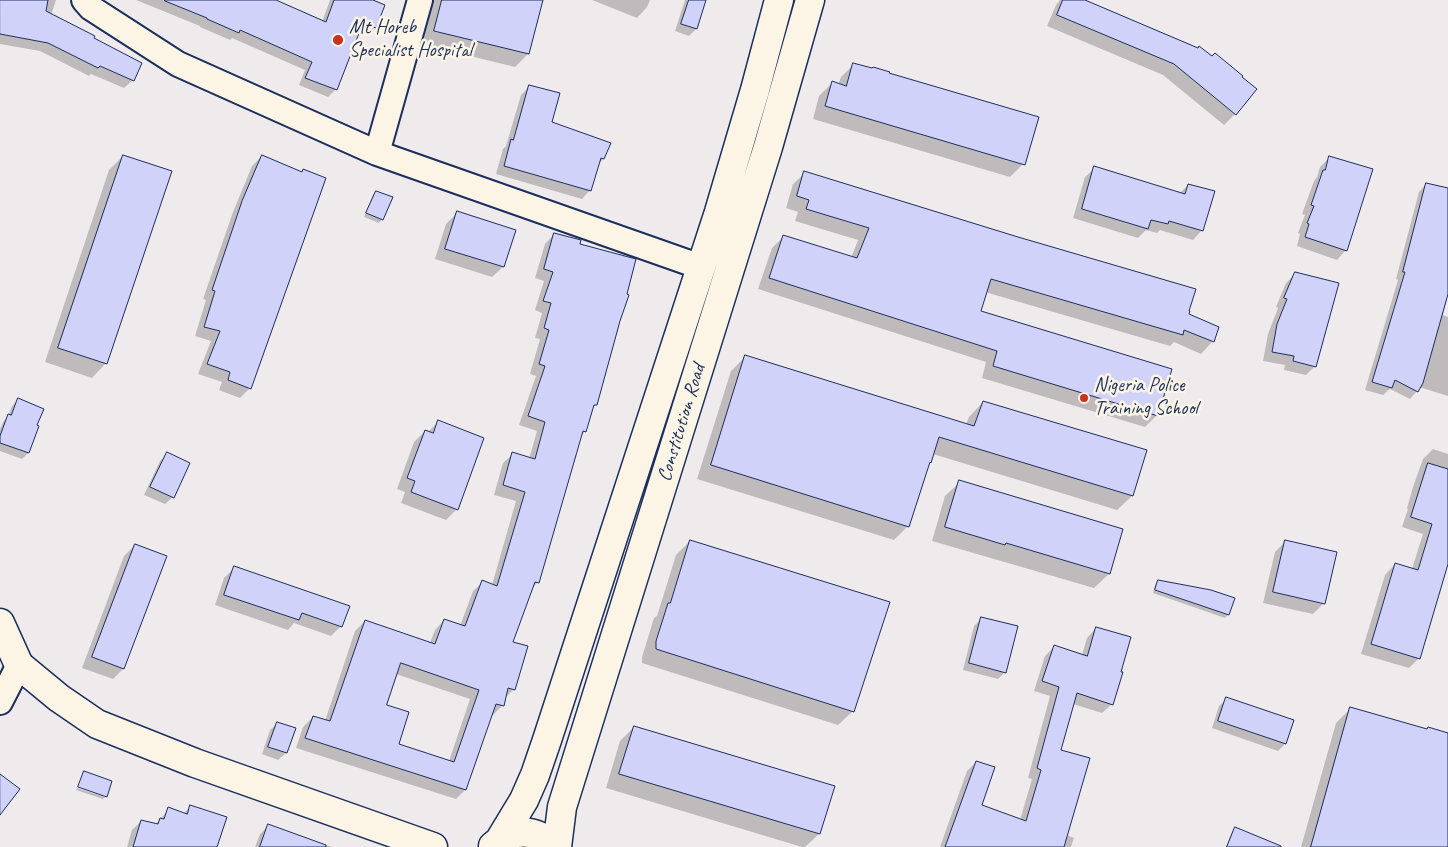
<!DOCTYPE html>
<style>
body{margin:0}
canvas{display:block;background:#efeaeb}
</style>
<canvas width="1448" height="847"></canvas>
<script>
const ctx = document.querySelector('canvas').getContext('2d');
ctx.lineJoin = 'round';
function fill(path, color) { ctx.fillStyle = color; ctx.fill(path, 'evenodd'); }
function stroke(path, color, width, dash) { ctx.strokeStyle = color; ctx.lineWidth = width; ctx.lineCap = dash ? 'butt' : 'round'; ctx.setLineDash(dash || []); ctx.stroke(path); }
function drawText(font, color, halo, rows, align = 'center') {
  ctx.font = font + ' Caveat,sans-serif'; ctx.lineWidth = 5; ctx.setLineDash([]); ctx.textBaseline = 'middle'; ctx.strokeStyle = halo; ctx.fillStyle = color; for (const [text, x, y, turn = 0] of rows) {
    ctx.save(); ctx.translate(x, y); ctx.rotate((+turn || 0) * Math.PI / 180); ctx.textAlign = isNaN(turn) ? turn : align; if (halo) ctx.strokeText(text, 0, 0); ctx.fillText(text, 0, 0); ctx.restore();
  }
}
fill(new Path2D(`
 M0,0h56l-5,15 41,24 41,41 -9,8 -33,-14 -2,2 -49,-25 -40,-7z
 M136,0h126l60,22 8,-22h40l5,27 -8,8 -9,-3 -22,57 -8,8 -29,-12 6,-15 -73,-32 -2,2 -30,-13v-1z
 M432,0h109l-13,54 -13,13 -94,-23z
 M592,0h58l-3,7 -10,11z
 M685,0h20l-9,29 -7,7 -14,-5z
 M1060,0h21l159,77 15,13 -20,24 -11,11 -61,-50 -116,-49 9,-21z
 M854,64l169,100 -13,13 -197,-58 6,-23 13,-13 6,2 3,-8z
 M530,86l20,37 53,36 -5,6 -8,25 -8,9 -86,-25 7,-25 3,-3 15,-51z
 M123,156l-17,207 -14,15 -47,-16 64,-192z
 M262,156l-12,232 -10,10 -21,-8 3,-8 -24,-8 13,-33 -16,-5 11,-36 -3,-1 30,-87 19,-46z
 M1330,157l16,93 -9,10 -40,-14 3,-12 -2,-1 7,-18 -3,-1 12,-33 3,-4 3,-10z
 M1095,168l84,26 9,-9 14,45 -9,10 -33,-10 -3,3 -11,-3 -8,8 -65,-20 12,-41z
 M805,173l383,142 29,13 -5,14 -11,12 -27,-12 -4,4 -185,-54 -6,19 178,104 -12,12 -163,-49 4,-16 -228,-73 14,-41 12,-12 67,22 7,-18 -63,-19 3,-9 -12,-4 7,-24z
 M1426,184l22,23v87l-5,21 5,2v79l-29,-9 -2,4 -7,8 -20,-10 -7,6 -18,-5 33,-110 -2,-1 23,-87z
 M376,192l6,27 -3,4 -15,-6 9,-22z
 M457,213l57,18 -11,36 -11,10 -57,-18 11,-35z
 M554,234l24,10 40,77 -22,84 -5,4 -6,22 -4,5 -43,146 -6,6 -20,55 2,46 -10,10 -1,6 -10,10 -2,-1 -26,76 -9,9 -160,-51 7,-21 10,-10 12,4 30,-90 10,-10 65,22 5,-13 9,-10 16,6 13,-35 10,-9 9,3 24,-84 -22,-6 9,-32 10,-9 16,5 8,-28 -18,-6 17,-49 -6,-2 10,-35 -5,-1 7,-25 -7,-3 9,-29 -9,-3 10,-34zM396,674l74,25 -21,62 -52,-17 -12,-39z
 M1295,274l20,92 -9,9 -22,-5 1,-5 -22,-4 5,-27 10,-26 -2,-1 10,-24z
 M745,357l221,68 3,-8 14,-15 162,49 -13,45 -15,14 -184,-56 -3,8 -2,3 -20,61 -14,14 -197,-61 34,-108z
 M18,400l18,26 2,1 -10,26 -6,6 -22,-8v-22l3,-7 5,-6 4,-10z
 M438,422l19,87 -11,11 -45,-17 4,-11 -8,-3 17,-47 11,-11 3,1z
 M1433,449l15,5v106l-29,98 -10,10 -48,-14 24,-79 10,-11 17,5 11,-35 -21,-7 6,-18 -1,-1 6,-21 10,-28z
 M167,454l6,43 -8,7 -21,-9 16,-34z
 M960,482l162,48 -13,44 -15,14 -162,-47 13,-45z
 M690,541l163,170 -15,14 -196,-62v-6l12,-39 3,-2 19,-61z
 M1286,541l38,62 -11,11 -50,-11 12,-51z
 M135,545l-12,124 -10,10 -31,-11 42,-112z
 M234,568l107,58 -10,10 -37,-13 -6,7 -73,-25 9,-27z
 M1158,582l75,17 -5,16 -3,3 -72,-25 2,-8z
 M981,619l24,53 -7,7 -35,-9 11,-44z
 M1096,628l16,76 -10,9 -29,-9 -13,47 6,84 8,3 -3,9h-131l27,-76 9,-9 4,44 40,14 12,-41 -4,-1 22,-82 -16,-5 11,-35 9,-9 28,8 5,-17z
 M1227,699l58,45 -7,7 -66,-23 7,-22z
 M1350,709l76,21 22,4 -1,113h-146l35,-124z
 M278,723l16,6 -8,24 -8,7 -16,-6 8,-24z
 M634,727l199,60 -14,47 -14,13h-3l-196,-59 14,-47z
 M77,788l28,9 -2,2 -27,-9z
 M190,807l26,40h-89l5,-17 9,-9 14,4 14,-16 14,5z
 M269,825l63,22h-77l5,-13z
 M1235,829l14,18h-23l6,-15z`), '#0003');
const building = new Path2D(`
 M0,0h48l-2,11 49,25 -1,2 48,25 -8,18 -34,-15 -2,2 -50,-25 -48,-9z
 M165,0h111l50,22 8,-22h39l12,5 -9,23 -13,-5 -26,67 -32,-12 7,-16 -72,-32 -1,3 -32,-14v-1l-42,-17z
 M442,0h101l-14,54 -95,-23z
 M689,0h17l-9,29 -16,-5z
 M1063,0h22l113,48 1,-2 13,10 3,-3 28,23 -1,1 15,12 -21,26 -62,-51 -117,-49z
 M853,63l19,5 1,-1 17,5 -1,1 150,44 -14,48 -200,-59 7,-25 14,5z
 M529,85l31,8 -8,29 59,21 -7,16 -3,-1 -10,33 -87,-25 7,-27 2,1z
 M123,155l49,16 -65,193 -49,-16z
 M262,155l40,17 1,-3 23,9 -75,211 -23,-9 2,-8 -23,-8 13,-33 -16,-4 11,-36 -3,-1 30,-89z
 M1329,156l44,13 -26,82 -42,-14 4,-13 -2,-1 7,-17 -3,-1 12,-35h2z
 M1094,166l91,28 3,-10 27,7 -12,40 -34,-10 -1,3 -17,-4 -3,9 -66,-20z
 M804,171l214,66 178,52 -7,22h1l-1,3 30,13 -5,15 -30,-12 -1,5 -192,-56 -10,32 191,58 -14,47 -165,-50 4,-15 -228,-73 14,-43 74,23 12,-30 -63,-19 3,-9 -12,-4z
 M1426,183l22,5v106l-25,89 -5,9 -23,-12 -3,8 -20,-6 33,-110h-2z
 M376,191l17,6 -10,23 -17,-7z
 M457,211l59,19 -12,37 -59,-18z
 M554,233l27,7 -1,4 56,15 -9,35 2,1 -9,26 -23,84h-3l-8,27 -3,-1 -44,152 -4,-1 -22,60 15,4 -13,44 -7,-2 -4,18 -8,-2 -30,86 -161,-52 8,-22 17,5 35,-101 70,24 9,-25 21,7 17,-46 15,6 28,-94 -22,-7 9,-33 23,7 10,-37 -17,-6 17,-50 -6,-2 10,-34 -5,-2 7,-25 -8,-2 10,-29 -9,-3zM401,663l78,27 -25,72 -55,-18 10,-32 -22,-7z
 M1295,272l44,11 -23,84 -23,-6 1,-5 -22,-4 5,-28 10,-25 -3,-1z
 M745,355l229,71 9,-25 164,49 -14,46 -194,-59 -8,26 -1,-1 -21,65 -198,-62z
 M18,398l26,11 -7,16 2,1 -10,27 -29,-10v-7l8,-22 3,1z
 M438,420l46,18 -26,72 -47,-18 4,-11 -8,-3 18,-48 8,3z
 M167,452l23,11 -16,35 -24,-11z
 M1428,463l20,6v95l-28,95 -49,-15 24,-81 23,7 14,-46 -21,-7z
 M959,480l164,49 -13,45 -104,-31 -1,2 -60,-18z
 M690,540l200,62 -36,110 -198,-63v-8l12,-38h2z
 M1285,540l52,12 -12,52 -52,-12z
 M135,544l32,12 -43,113 -32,-12z
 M234,566l116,40 -8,21 -40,-14 -3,7 -75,-25z
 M1158,580l53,10 24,8 -6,17 -74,-25z
 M981,617l37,9 -12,47 -37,-10z
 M1096,627l35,10 -10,35h2l-10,33 -36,-12 -16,57 29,8 -26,89h-119l31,-86 19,6 -13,38 44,16 15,-51 -4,-2 22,-81 -17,-6 12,-36 33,11z
 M1226,697l68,23 -8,24 -68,-23z
 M1350,707l77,22 1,-2 20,6v114h-137z
 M277,722l19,6 -9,25 -19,-6z
 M634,726l201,60 -15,48 -201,-60z
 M84,771l28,10 -5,16 -29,-10z
 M0,774l20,15 -20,26z
 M190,805l37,12 -10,30h-84l8,-27 17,4 2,-6 4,1 4,-12 19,7z
 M268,824l58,21v2h-66z
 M1235,827l46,19v1h-54z`);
fill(building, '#d0d2fa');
stroke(building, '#1b2f5e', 1);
const street = new Path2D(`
 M84,0l7,8 87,56 199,89 324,114
 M377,153l43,-153
 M0,702l19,-37`);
const secondary = new Path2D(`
 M0,623l19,42 40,33 38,26 98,39 238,84`);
const primary = new Path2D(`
 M501,838l23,-38 11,-25 12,-35 172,-528 36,-122 24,-90
 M493,846c19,-17 42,-19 60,1
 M557,847l5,-40 206,-660 42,-147`);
stroke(street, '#1b2f5e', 28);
stroke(secondary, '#1b2f5e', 31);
stroke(primary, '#1b2f5e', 31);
stroke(street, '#fcf5e5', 24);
stroke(secondary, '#fcf5e5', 28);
stroke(primary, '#fcf5e5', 28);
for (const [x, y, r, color] of [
 [338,40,6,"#c8321e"],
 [1084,398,5,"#c8321e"]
]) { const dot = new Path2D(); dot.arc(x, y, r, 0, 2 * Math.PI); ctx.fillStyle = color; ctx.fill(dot); stroke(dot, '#fcf5e5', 2); }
drawText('20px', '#1b2f5e', '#fcf5e5', [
 ["Mt Horeb",349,28],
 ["Specialist Hospital",349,51],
 ["Nigeria Police",1094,386],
 ["Training School",1094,409]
], 'left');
drawText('20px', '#1b2f5e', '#fcf5e5', [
 ["Constitution Road",682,423,-73]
]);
</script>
